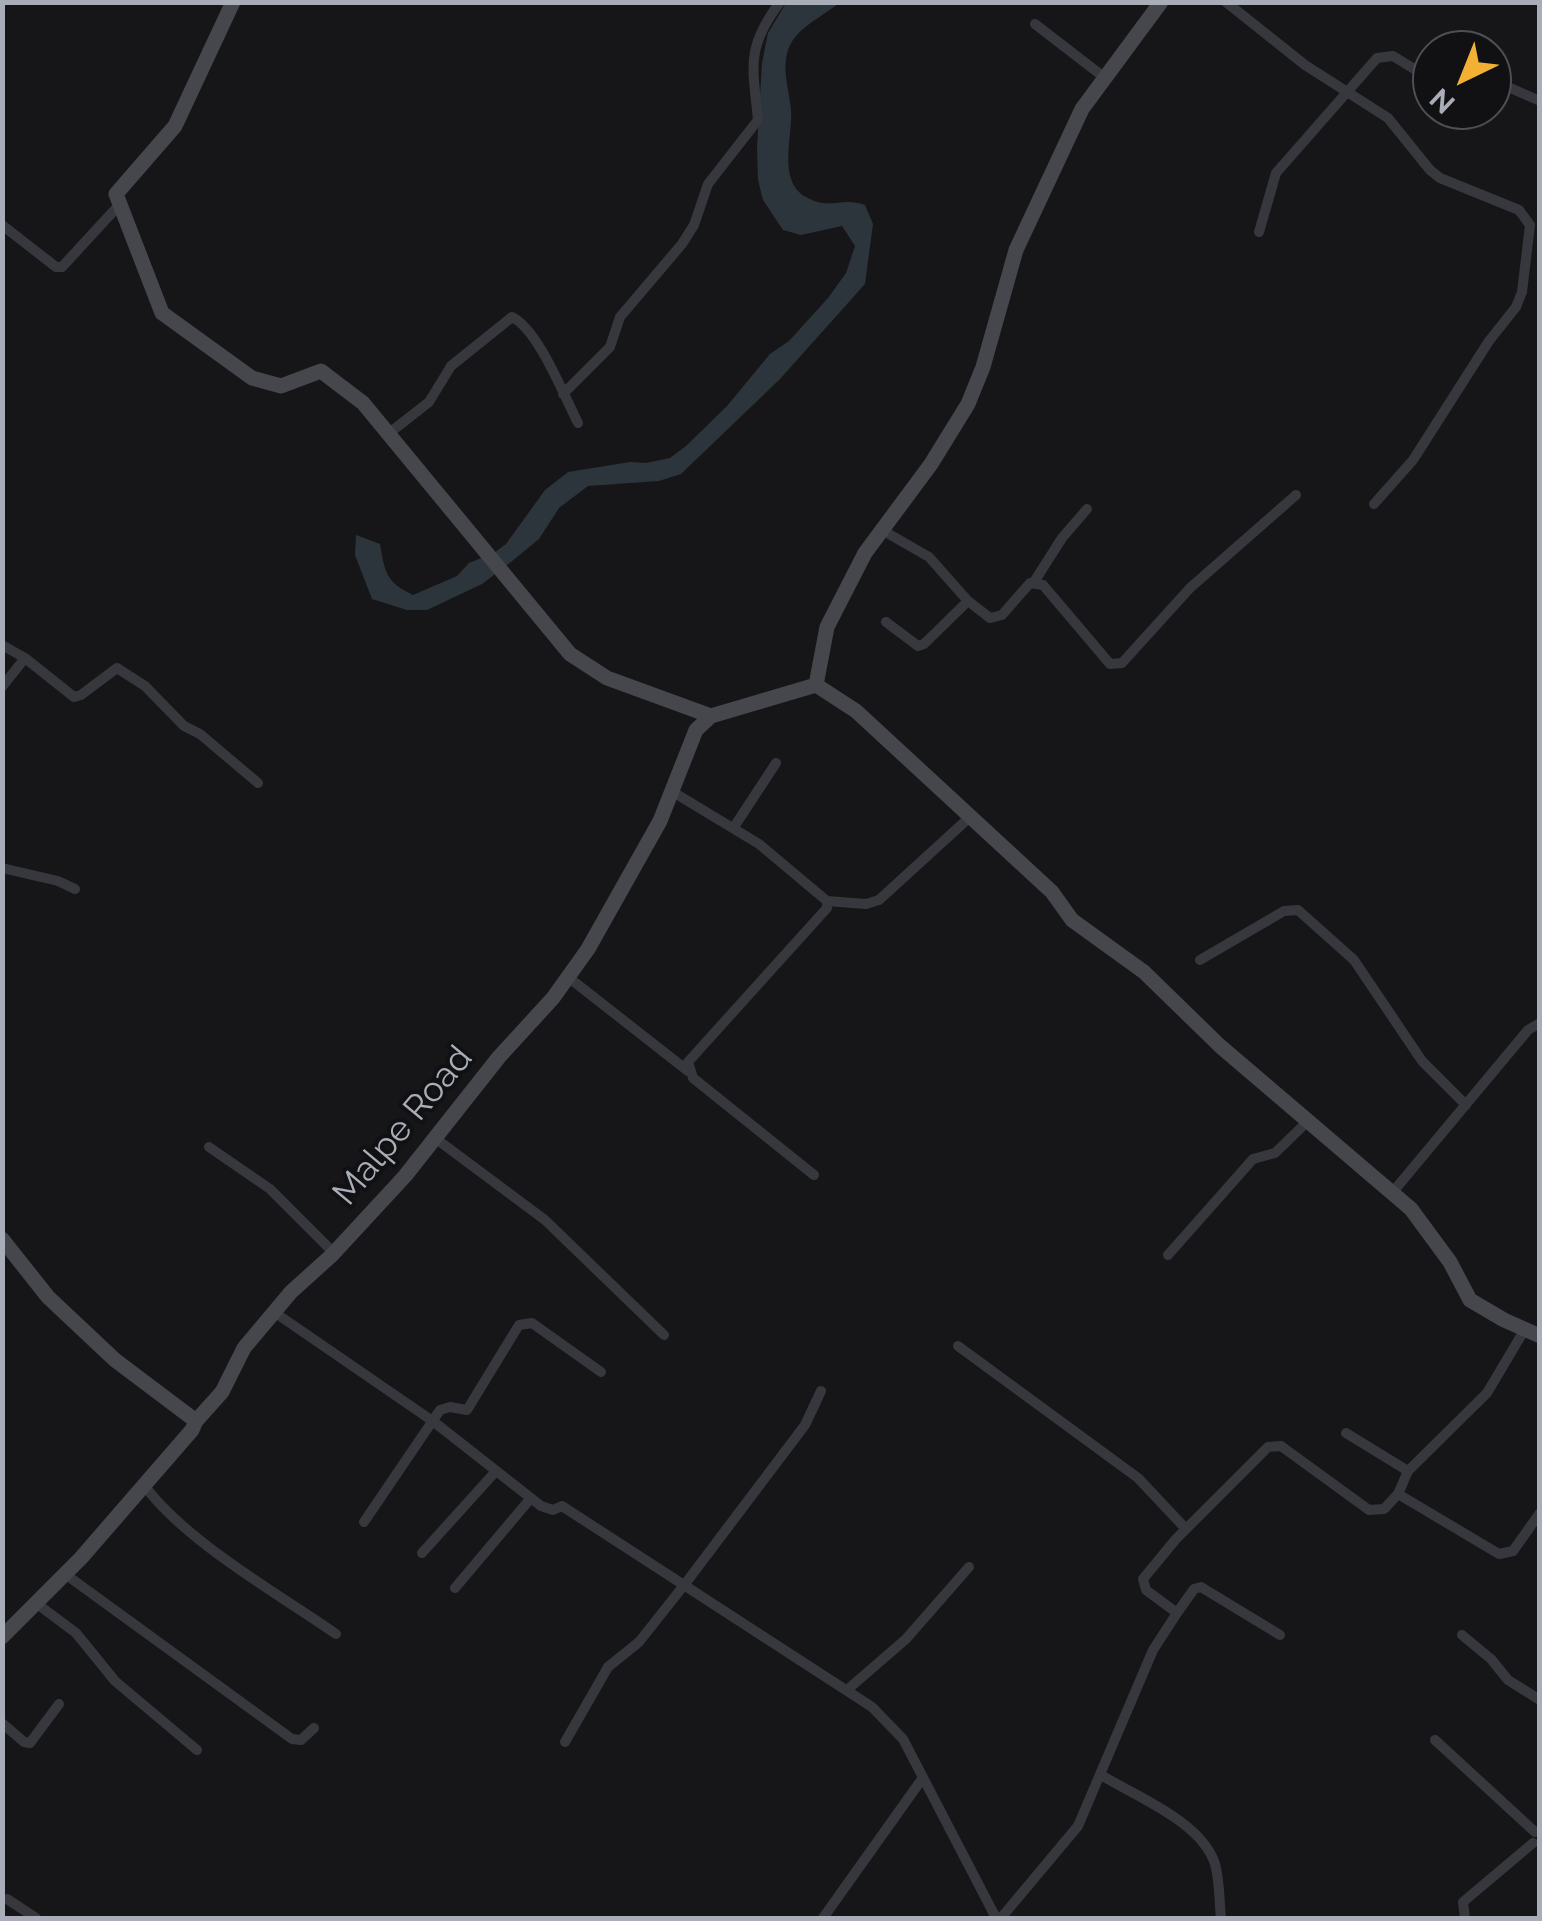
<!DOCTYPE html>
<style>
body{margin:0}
#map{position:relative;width:1542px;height:1921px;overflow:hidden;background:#161618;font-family:Raleway,sans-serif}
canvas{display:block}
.frame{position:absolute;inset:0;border:5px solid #a8adb8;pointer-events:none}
.north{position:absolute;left:1412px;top:30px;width:100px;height:100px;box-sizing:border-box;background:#111113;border:2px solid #4d4f55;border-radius:50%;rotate:223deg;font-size:28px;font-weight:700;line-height:40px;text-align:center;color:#a8adb8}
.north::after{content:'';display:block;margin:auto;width:35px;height:45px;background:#f2b134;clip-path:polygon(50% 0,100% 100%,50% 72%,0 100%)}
</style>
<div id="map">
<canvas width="1542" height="1921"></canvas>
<div class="frame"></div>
<div class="north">N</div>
</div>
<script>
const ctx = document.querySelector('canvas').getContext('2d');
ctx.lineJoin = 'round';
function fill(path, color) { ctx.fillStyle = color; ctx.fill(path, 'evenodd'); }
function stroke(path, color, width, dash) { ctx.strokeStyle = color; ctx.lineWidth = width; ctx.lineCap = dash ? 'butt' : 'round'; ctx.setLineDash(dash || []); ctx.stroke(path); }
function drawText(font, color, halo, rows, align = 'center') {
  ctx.font = font + ' Raleway,sans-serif'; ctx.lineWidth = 8; ctx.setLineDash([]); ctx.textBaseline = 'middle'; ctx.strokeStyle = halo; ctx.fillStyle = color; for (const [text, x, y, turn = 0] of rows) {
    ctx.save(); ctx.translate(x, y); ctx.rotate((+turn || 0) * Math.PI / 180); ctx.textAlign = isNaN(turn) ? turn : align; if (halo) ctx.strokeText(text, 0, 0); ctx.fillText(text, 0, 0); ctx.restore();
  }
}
fill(new Path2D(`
 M786,3h53c-12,10 -32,20 -43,33 -19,23 -7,49 -5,74 2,26 -14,71 15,87 24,14 35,-1 59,8l8,19 -8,60 -85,95 -99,95 -22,7 -71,5 -29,22 -20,31 -28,23 -29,22 -55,26h-20l-35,-11 -17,-44 1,-20 24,9c5,29 6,38 33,51l44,-19 12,-13 25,-10 12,-9 39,-54 23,-18 62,-10 16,1 24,-5 16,-12 41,-40 43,-52 19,-13 39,-43 18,-25 9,-27 -13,-20 -41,9 -18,-5 -20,-30 -5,-20 -1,-32 5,-85 6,-30z`), '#2c353c');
stroke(new Path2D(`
 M1226,2l79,63 83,53 42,52 10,8 79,32 11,15 -8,67 -6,15 -27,34 -76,119 -39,44
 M1035,24l70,54
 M1492,80l48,21
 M2,225l54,42h6l58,-63
 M1259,232l17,-59 101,-115 16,-2 39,24
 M563,394l47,-47 10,-30 62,-73 12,-19 14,-41 50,-64c-5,-53 -13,-71 22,-118
 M388,434l41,-32 22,-36 61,-49c26,12 52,79 66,106
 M882,530l47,27 39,44 22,17 12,-3 28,-32 13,2 67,79 12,-1 68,-75 106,-93
 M1034,582l28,-44 25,-29
 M886,622l32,24 6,-2 44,-43
 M2,645l23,13 49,39 7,-2 36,-27 28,18 39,40 16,8 58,49
 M2,687l23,-29
 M673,792l86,52 68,57v7l-139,154 5,16 121,97
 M734,827l42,-64
 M2,868l56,13 17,8
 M827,901l39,3 13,-4 92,-84
 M1200,960l84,-49 14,-1 56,50 68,101 44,44
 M568,977l120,94
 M435,1138l110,82 119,115
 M209,1147l61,42 64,64
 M1392,1193l136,-163 12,-7
 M1168,1255l85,-96 22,-6 32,-31
 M274,1312l160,110 107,84 12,4 9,-4 310,201 31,32 93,179
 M958,1346l180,132 48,51
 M1346,1433l62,38
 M144,1485c41,56 133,108 192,149
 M1398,1494l101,60 14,-3 27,-38
 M364,1522l76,-112 10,-3 17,3 52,-85 13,-2 69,49
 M422,1553l74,-82
 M65,1574l227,165 9,1 13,-12
 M455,1588l76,-90
 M36,1603l40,30 39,48 82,69
 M1177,1613l17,-24 7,-2 79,48
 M1462,1635l29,24 17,21 32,20
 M847,1690l59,-51 63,-72
 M2,1723l22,19 6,1 29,-39
 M1435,1740l100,92
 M565,1742l43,-75 31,-25 46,-58 120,-159 16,-34
 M1101,1775c36,22 101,47 114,89 5,17 4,37 6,54
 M7,1899l29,19
 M823,1918l99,-139
 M1001,1918l77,-92 75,-176 24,-37 -31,-23 -3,-11 33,-40 92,-92 13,-1 88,64 15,-1 14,-15 10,-23 79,-78 38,-64
 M1465,1918l-2,-16 70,-59`), '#37383d', 10);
stroke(new Path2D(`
 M233,2l-58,124 -59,68 46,119 90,65 29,8 40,-15 42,32 207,251 37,24 104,38
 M816,685l40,26 196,181 20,28 72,52 76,74 191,163 39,53 20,38 34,20 36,16
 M816,685l11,-58 38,-74 66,-89 37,-60 15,-37 33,-117 66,-141 79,-107
 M2,1239l46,58 67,63 81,61 26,-29 22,-44 47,-56 41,-37 73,-79 94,-119 54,-59 35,-49 72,-128 36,-91 15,-14 105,-31
 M2,1637l79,-79 111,-128 4,-9`), '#45474d', 15);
drawText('35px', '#a8adb8', '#111113', [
 ["Malpe Road",403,1126,-50]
]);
</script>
